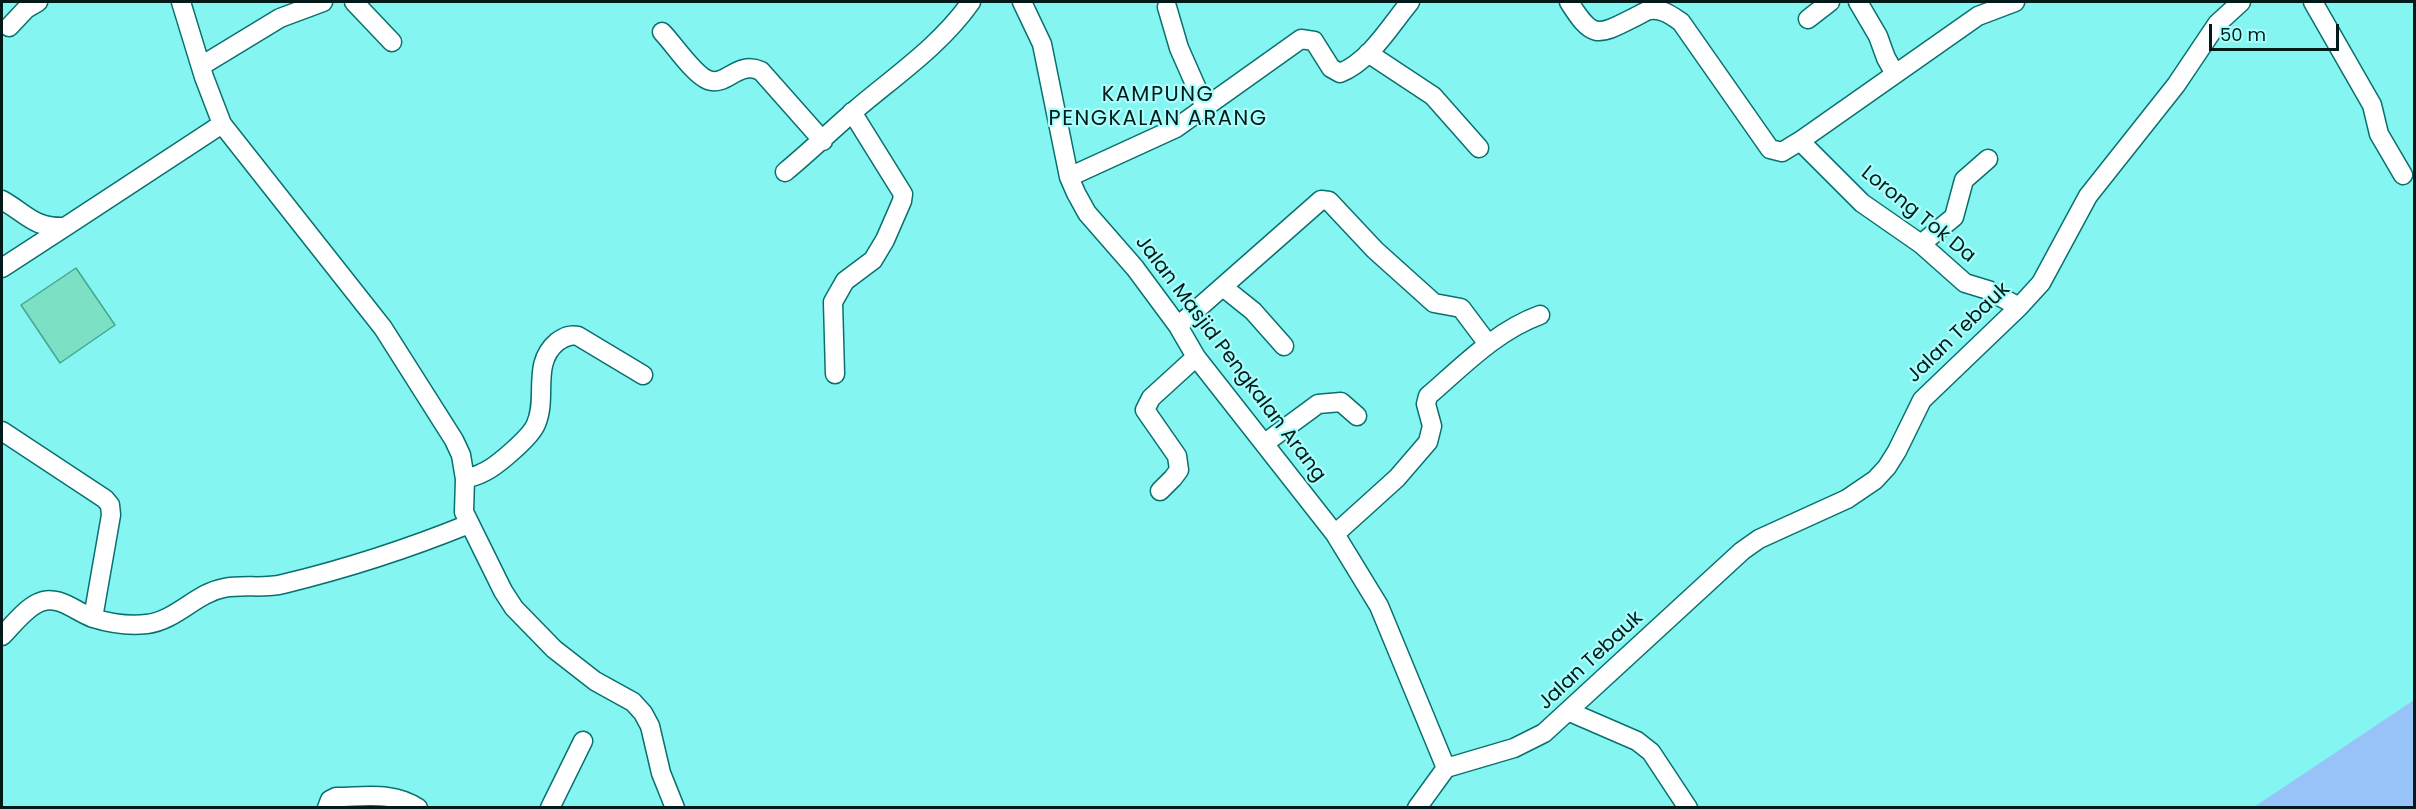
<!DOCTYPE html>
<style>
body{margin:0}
#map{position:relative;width:2416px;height:809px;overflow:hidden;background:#85f5f2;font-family:Poppins,sans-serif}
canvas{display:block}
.frame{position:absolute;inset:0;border:3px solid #021a19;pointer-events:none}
.scale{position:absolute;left:2209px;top:24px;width:130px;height:27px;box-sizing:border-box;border:3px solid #021a19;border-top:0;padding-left:8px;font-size:18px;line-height:21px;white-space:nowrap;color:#021a19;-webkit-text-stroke:4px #a9fffc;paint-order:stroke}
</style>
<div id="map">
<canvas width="2416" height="809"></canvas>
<div class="frame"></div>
<div class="scale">50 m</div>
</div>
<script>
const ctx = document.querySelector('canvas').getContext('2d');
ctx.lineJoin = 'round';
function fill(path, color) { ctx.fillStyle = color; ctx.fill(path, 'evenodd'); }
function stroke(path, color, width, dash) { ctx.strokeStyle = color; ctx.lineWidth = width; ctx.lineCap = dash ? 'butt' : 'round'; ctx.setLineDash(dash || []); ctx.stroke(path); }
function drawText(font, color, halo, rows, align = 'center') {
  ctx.font = font + ' Poppins,sans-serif'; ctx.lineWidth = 4.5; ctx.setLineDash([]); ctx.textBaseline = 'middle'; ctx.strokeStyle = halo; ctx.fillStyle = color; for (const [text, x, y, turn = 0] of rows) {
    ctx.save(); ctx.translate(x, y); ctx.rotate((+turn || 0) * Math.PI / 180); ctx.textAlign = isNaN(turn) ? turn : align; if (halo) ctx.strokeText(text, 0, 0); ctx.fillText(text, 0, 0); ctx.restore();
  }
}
fill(new Path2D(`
 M2414,700v107h-160z`), '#98c3f8');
const building = new Path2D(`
 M76,268l39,57 -55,38 -39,-58z`);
fill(building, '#7ce0c4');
stroke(building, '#41a88e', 1.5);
const minor = new Path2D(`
 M181,2l23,75 18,47 161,204 71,112 7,15 4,24 -1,33 39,79 11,17 40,41 41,32 38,21 10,11 7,13 11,47 14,35
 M354,2l38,40
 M1022,2l20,42 27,133 7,16 11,20 48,55 43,58 18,31 139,177 44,72 67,162
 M1569,2c23,36 27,35 64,16 5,-2 12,-7 17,-8 12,-2 22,6 31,12l89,127 12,3 18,-11 62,62 59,41 44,39 23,7 31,17
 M1858,2l20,34 8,22 9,16
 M2313,2l59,103 7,29 24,41
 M1167,7l12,41 26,59
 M1808,19l22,-17
 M9,27l17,-18 12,-7
 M662,32c11,11 32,43 46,48 19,7 29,-20 53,-9l62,70
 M1368,53l65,43 46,52
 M201,66l79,-48 43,-16
 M1800,141l178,-125 37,-14
 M785,172c24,-20 46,-41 69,-61 41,-35 86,-65 117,-109
 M1069,177l107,-49 125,-89 13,2 17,27 9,5c30,-12 50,-47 70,-71
 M2,200c25,14 31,28 63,27l157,-103
 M1921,244l33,-27 10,-37 24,-21
 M2,268l63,-41
 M1223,287l30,24 31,35
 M1178,326l143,-126 8,1 46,49 59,53 27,5 27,36
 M835,374l-2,-72 12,-21 28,-21 12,-20 17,-39 1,-7 -51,-82
 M2,431l103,68 5,6 1,10 -18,103
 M1265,443l53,-39 23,-2 16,14
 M465,479c5,-2 12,-3 17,-6 13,-5 49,-36 54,-49 12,-27 -5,-60 21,-82 7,-5 13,-8 21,-6l65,39
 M1160,491l13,-13 6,-8 -2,-14 -32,-46 6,-12 45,-41
 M1335,534l62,-56 31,-36 4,-16 -6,-22 2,-8c35,-30 68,-65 112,-81
 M2,636c10,-10 23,-27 36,-33 19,-10 38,9 55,15 16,5 37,8 54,6 30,-4 49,-31 77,-36 20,-4 40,1 59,-4 62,-15 127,-36 186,-60
 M1570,712l67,29 14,11 37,56
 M1446,768l68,-20 30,-15 198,-182 17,-12 88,-40 28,-19 12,-13 10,-16 25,-51 97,-93 22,-24 47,-87 88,-111 41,-61 24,-22
 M327,808l3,-8 6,-3c29,0 57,-6 82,11
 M550,808l33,-67
 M1417,808l29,-40`);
stroke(minor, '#09706f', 21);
stroke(minor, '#fff', 18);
drawText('20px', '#021a19', '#a9fffc', [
 ["Lorong Tok Da",1918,215,39],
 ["Jalan Tebauk",1959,333,-44],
 ["Jalan Masjid Pengkalan Arang",1230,359,53],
 ["Jalan Tebauk",1591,661,-43]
]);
ctx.letterSpacing = '1.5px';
drawText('21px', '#021a19', '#a9fffc', [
 ["KAMPUNG",1158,96],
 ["PENGKALAN ARANG",1158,120]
]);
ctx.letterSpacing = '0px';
</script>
